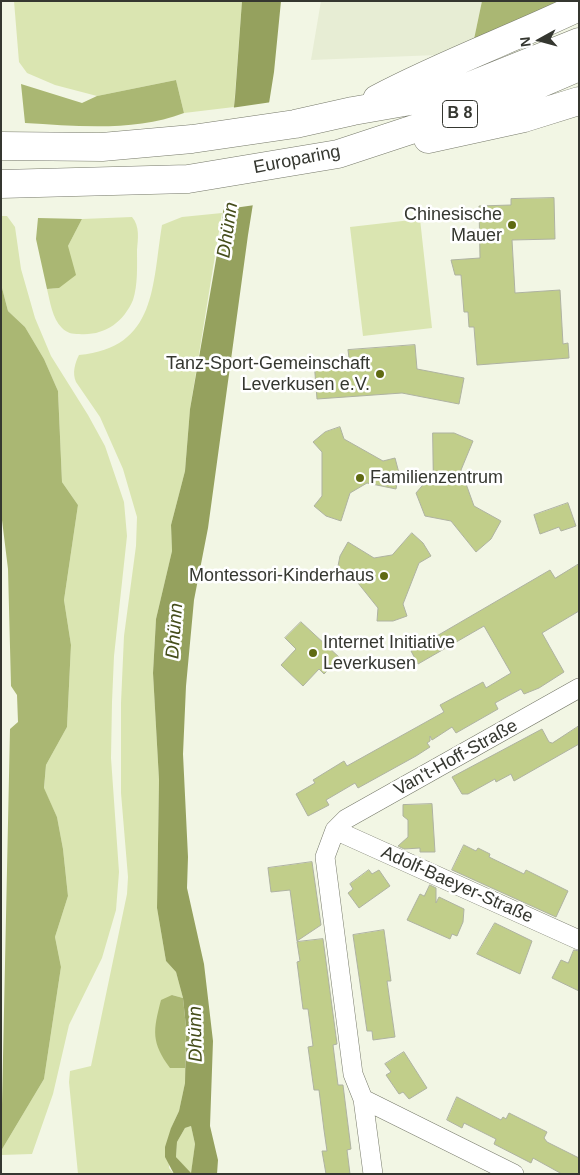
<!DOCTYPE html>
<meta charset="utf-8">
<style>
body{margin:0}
#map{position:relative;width:580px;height:1175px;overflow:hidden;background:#f2f6e4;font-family:Helvetica,sans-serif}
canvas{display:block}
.frame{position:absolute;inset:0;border:2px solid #353730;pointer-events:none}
.north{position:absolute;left:515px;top:15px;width:50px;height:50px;-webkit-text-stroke:4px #fff;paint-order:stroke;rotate:263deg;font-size:14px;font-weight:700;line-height:20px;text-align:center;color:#353730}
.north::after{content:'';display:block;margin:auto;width:18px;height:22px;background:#353730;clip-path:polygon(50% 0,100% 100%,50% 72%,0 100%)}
</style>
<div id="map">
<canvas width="580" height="1175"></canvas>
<div class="frame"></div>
<div class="north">N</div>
</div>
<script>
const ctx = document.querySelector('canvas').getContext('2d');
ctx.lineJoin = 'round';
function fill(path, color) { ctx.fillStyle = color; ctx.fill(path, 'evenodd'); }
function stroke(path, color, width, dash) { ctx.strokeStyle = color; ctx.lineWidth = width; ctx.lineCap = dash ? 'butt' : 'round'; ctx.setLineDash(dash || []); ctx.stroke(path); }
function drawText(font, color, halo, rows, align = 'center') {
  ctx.font = font + ' Helvetica,sans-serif'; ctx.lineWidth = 5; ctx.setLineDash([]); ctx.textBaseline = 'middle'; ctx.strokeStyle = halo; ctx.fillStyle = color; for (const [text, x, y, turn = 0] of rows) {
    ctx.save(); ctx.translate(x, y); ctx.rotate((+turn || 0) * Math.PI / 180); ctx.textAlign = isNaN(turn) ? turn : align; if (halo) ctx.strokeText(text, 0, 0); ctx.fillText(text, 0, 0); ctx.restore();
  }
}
fill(new Path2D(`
 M321,1h161l-9,43 -36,11 -126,5z`), '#e7edd4');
fill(new Path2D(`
 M14,1h228l-8,106 -50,6 -8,-33 -79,16 -42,-11 -28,-12 -8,-11z
 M222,213l-32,196 -5,62 -14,54 1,26 -16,68 -3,54 6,107 -2,128 9,53 10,11 7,26 -11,-3 -2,73h15v15l-6,28 -8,17 -2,40 5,6h-96l-9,-92 1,-11 21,-5 36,-172 1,-17 -7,-84v-90l3,-67 12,-90 1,-29 -14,-48 -23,-52 -24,-35c-4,-9 -1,-19 3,-27 78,-7 73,-70 83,-130l20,-8z
 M1,216h6l8,11 6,42 14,49 16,38 37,59 17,31 19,56 3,34 -13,120 -2,46 -1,56 8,114 -3,38 -14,48 -33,67 -16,69 -21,60 -31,1v-4l43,-72 17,-112 -6,-30 13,-41 -5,-47 -6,-32 -13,-28 2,-24 21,-38 4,-82 -7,-45 14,-95 -16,-23 -4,-91 -14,-32 -19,-32 -17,-16 -7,-27z
 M132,217c8,9 6,22 5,33 0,16 1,35 -4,50 -10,23 -29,36 -54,34 -7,0 -12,-1 -17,-6 -10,-10 -12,-27 -15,-39l12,-1 9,-42 14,-27z
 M420,219l12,109 -69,8 -13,-109z
 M191,1126l4,18 -4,30 -15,-17 1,-15 8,-14z`), '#dae5b1');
fill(new Path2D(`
 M482,1h80l-89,43z
 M176,80l8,33c-49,19 -107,13 -159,10l-4,-39 61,19 15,-7z
 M38,218l44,1 -14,27 8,29 -17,13 -12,1 -11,-50z
 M1,284l7,27 17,16 19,32 14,32 4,91 16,23 -14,95 7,45 -4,82 -21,38 -2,23 13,29 6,32 5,47 -13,41 6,30 -17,112 -43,72 9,-422 8,-7 -1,-27 -6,-9 -3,-117 -7,-57z
 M172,995l11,3 3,29 -1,41h-15c-19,-26 -17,-37 -9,-68z`), '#aab773');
fill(new Path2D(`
 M242,1h39l-7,71 -26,163 -40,293 -14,72 -8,86 -3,68 5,103 -1,31 17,76 9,77 -3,85 8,34 -1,14h-43l-9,-17v-10l6,-19 8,-17 6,-28 1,-56 -3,-29 -7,-26 -10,-11 -9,-53 2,-128 -6,-107 3,-54 16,-68 -1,-26 14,-54 5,-62 31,-178 14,-134zM191,1126l4,18 -4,29 -15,-16 1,-15 8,-14z`), '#95a15e');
fill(new Path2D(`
 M272,102l-17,103 -35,5 11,-102z`), '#f2f6e4');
const building = new Path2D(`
 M554,198l1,41 -43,1 3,53 45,-3 3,54 5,-1 1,15 -92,7 -3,-38h-5l-1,-15h-4l-3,-37h-6l-4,-15 29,-2 -1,-52 32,-1v-6z
 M415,345l2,24 47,9 -5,26 -57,-11 -85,6 -3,-38 35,-3 -1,-8z
 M340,427l4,12 39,22 12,-3 4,15 -3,16 -29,-6 -17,10 -9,28 -15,-5 -12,-10 8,-10v-44l-9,-10 12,-10z
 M433,433h21l19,8 -12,29 13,36 27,15 -10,18 -15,13 -25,-31 -26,-5 -9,-23 17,-20z
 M568,503l8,23 -15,5 -2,-4 -19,7 -6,-19z
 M412,533l11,10 8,13 -12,7 -16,41 4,12 -14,5h-16l1,-13 -28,-35 -13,-2 3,-15 8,-14 26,16 18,-3z
 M579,564v47l-37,22 22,39 -25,16 -15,6 -3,-5 -26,14 3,6 -42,24 -4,-6 -20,13 -2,-4v5l-3,2 3,4 -14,9 -58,32 -3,-5 -29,17 3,5 -21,11 -12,-22 19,-11 -2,-3 31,-19 3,5 97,-54 -4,-7 43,-23 3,6 25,-15 -27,-47 -66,38 -7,-13 139,-81 5,8z
 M301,622l39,36 -16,16 -5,-5 -16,17 -22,-21 15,-16 -11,-11z
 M579,726v18l-65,37 -3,-7 -15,8 -1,-3 -27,15h-6l-10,-17 90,-48 7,13 3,1z
 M432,804l3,48h-15v-4l-16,1 -6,-3 10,-9v-17l-5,-4v-11z
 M464,845l12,6 2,-3 12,6 -1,3 35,17 2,-4 42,21 -12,26 -104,-47z
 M312,862l9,63 -24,16 -7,-51 -19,2 -3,-24z
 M369,870l3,4 7,-4 11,16 -31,22 -11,-15 5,-4 -3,-5z
 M430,885l6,3v15l3,-6 25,12 -1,13 -6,14 -5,-2 -2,5 -43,-19 13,-26 4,2z
 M495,923l37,18 -12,33 -43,-20z
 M384,930l7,51h-4l8,56 -22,3 -1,-9h-5l-14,-96z
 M323,939l14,105 -4,1 5,40h5l8,64 -4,1 3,24h-24l-4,-23h5l-3,-21 -5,-40h-5l-6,-43 5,-1 -5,-37h-5l-6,-47 3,-1 -3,-19z
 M574,950l5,1v40l-27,-13 9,-18 7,3z
 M404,1052l23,36 -18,11 -6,-7 -4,2 -13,-19 5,-3 -6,-8z
 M457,1097l44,23 2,-3 3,2 3,-6 38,19 -3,6 3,4 32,16v16h-17l-29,-16 -2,5 -37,-19 2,-5 -32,-16 -2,5 -15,-8z`);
fill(building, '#c1ce8a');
stroke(building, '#aeb2a1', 1);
const minor = new Path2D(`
 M335,830l244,110
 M363,1099l151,75
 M373,1174l-10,-75 -10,-25 -28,-217 10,-27 11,-11 233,-131`);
const highway = new Path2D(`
 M377,99c66,-35 135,-60 202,-92
 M428,139l96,-21 55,-17
 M1,146l101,1 90,-8 103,-15 58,-13 97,-17 129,-52
 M1,184l187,-5 150,-25 164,-54 77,-33`);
stroke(minor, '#76796a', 20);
stroke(highway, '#76796a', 29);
stroke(minor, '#fff', 19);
stroke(highway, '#fff', 28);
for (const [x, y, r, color] of [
 [512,225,5,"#5f6a12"],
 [380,374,5,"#5f6a12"],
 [360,478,5,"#5f6a12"],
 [384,576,5,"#5f6a12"],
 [313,653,5,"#5f6a12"]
]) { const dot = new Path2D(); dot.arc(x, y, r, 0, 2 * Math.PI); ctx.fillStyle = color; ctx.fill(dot); stroke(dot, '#fff', 2); }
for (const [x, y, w] of [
 [460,114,35]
]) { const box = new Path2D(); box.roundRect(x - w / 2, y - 13.5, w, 27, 4); ctx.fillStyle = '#fff'; ctx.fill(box); stroke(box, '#353730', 1); }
drawText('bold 16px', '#353730', null, [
 ["B 8",460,114]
]);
drawText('18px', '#353730', '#fff', [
 ["Europaring",297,160,-11],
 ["Van't-Hoff-Straße",456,758,-29],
 ["Adolf-Baeyer-Straße",457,885,24]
]);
drawText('18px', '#353730', '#fff', [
 ["Chinesische",502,215],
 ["Mauer",502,236],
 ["Tanz-Sport-Gemeinschaft",370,364],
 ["Leverkusen e.V.",370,385],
 ["Familienzentrum",370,478,"left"],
 ["Montessori-Kinderhaus",374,576],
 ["Internet Initiative",323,643,"left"],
 ["Leverkusen",323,664,"left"]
], 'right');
drawText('italic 19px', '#454d1b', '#fff', [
 ["Dhünn",228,230,-82],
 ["Dhünn",175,631,-86],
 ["Dhünn",196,1034,-91]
]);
</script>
